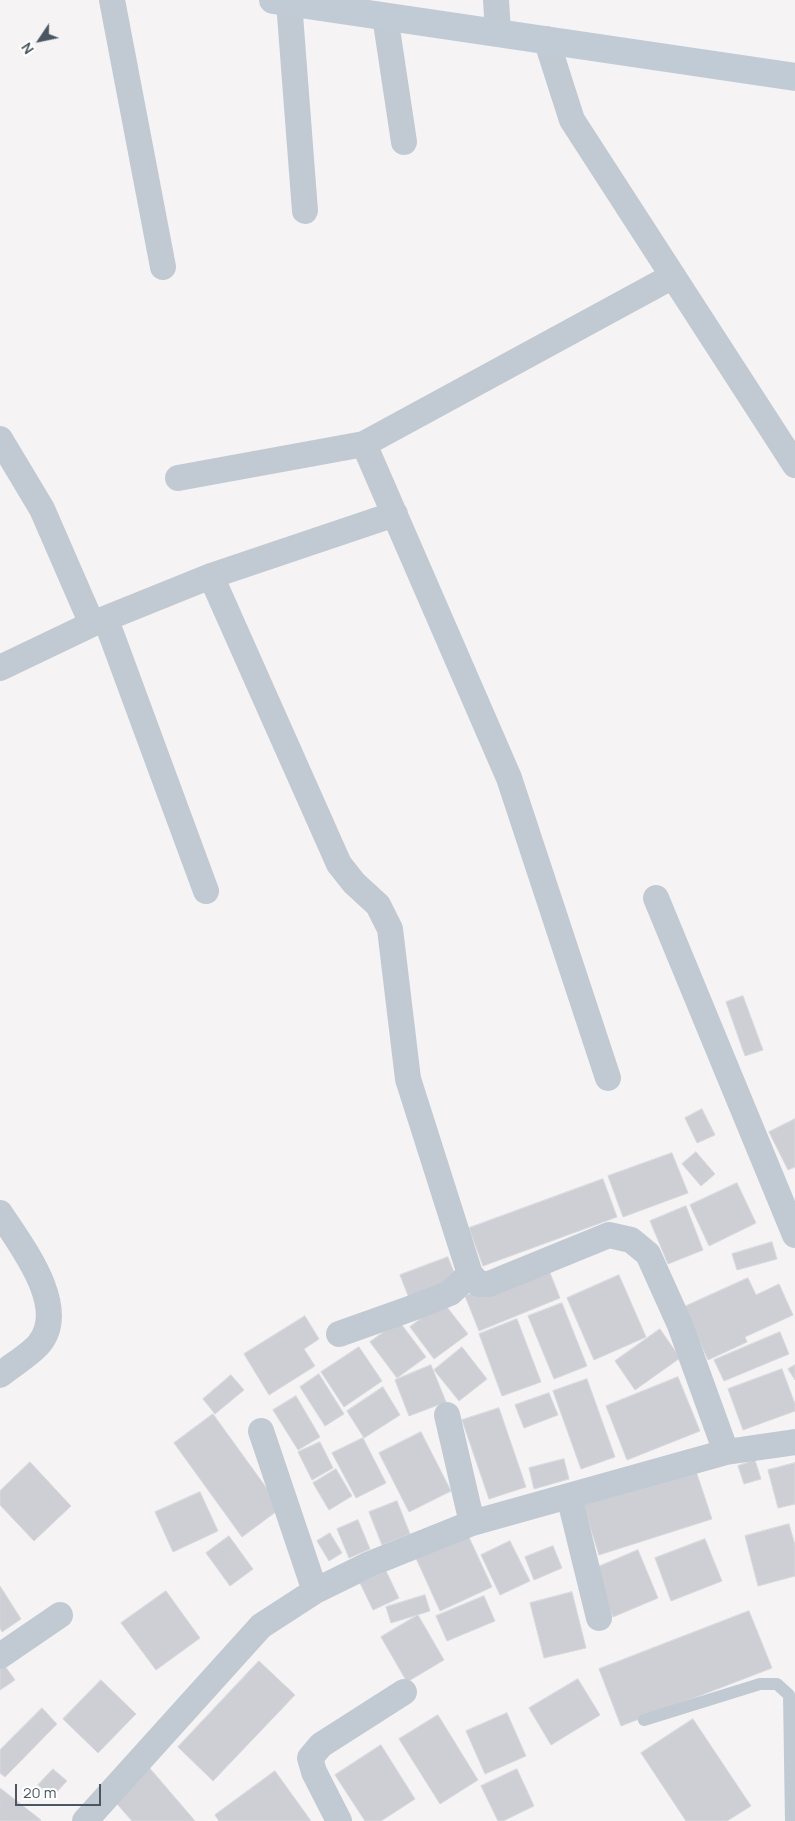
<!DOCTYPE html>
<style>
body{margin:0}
#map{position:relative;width:795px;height:1821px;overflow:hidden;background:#f5f3f3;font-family:Manrope,sans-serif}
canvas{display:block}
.north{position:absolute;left:15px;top:15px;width:50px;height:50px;-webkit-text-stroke:4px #fff;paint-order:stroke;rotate:236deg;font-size:14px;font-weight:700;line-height:20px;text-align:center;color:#4a5661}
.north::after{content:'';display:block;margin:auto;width:18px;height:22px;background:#4a5661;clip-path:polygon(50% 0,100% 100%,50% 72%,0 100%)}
.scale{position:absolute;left:15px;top:1784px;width:86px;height:22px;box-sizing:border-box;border:2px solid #4a5661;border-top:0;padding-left:6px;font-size:15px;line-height:18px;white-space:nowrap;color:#4a5661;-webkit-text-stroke:4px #fff;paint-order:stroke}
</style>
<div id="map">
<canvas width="795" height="1821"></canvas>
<div class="north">N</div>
<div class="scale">20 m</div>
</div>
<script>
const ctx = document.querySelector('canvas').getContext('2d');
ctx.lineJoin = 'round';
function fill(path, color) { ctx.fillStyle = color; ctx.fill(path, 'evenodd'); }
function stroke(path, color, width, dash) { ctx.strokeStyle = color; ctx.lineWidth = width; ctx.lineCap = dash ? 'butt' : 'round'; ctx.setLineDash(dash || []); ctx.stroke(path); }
const building = new Path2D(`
 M743,996l20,54 -18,6 -19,-54z
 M702,1109l13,26 -18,8 -12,-25z
 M795,1119v48l-7,3 -19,-38z
 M696,1152l19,22 -14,12 -19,-22z
 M672,1153l16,40 -65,24 -15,-41z
 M603,1179l14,38 -134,49 -14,-38z
 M737,1183l19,40 -47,23 -19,-41z
 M686,1206l17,44 -35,14 -18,-43z
 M772,1242l5,17 -40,11 -5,-16z
 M448,1257l9,23 -48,18 -9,-23z
 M546,1263l14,35 -81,33 -14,-35z
 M619,1275l27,62 -52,23 -27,-62z
 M748,1278l8,17 23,-11 14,31 -48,22 2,5 -39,18 -24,-53z
 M443,1302l25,32 -34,25 -24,-32z
 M562,1303l25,63 -33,13 -26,-63z
 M305,1316l14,23 -15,10 11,17 -46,29 -25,-41z
 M517,1319l24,63 -39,14 -23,-62z
 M399,1321l27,36 -29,21 -27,-36z
 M660,1329l20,29 -45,32 -20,-29z
 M780,1332l9,22 -65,27 -10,-21z
 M359,1347l23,34 -38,26 -23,-35z
 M462,1347l25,32 -28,22 -25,-31z
 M431,1365l15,37 -37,14 -14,-36z
 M795,1365v15l-7,-11z
 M782,1369l13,35v7l-52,19 -15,-41z
 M319,1374l25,40 -19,12 -25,-39z
 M231,1375l13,15 -29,24 -12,-15z
 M678,1377l22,54 -73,29 -21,-54z
 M587,1379l28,78 -34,12 -28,-78z
 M383,1387l17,28 -36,23 -17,-27z
 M549,1393l9,22 -34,13 -9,-23z
 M296,1396l24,41 -22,13 -25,-40z
 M499,1408l27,79 -37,12 -27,-79z
 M213,1414l68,94 -39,29 -68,-94z
 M421,1432l30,59 -42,21 -30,-59z
 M363,1438l23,45 -30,15 -24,-45z
 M320,1442l13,26 -21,12 -14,-28z
 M564,1459l5,20 -35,10 -5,-21z
 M755,1460l6,19 -17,5 -6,-18z
 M30,1462l41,44 -37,35 -34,-36v-14z
 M795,1463v41l-17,4 -10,-38z
 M694,1465l18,54 -113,36 -17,-54z
 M336,1469l16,27 -23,14 -16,-27z
 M200,1492l18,39 -45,21 -18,-40z
 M397,1501l13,33 -28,11 -13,-33z
 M358,1520l12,29 -21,9 -12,-29z
 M789,1524l6,21v31l-37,10 -13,-50z
 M330,1533l12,20 -13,8 -12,-20z
 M467,1533l25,54 -52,24 -25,-55z
 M229,1536l24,33 -23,17 -24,-33z
 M705,1539l17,42 -51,20 -16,-43z
 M510,1541l20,40 -30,14 -19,-40z
 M553,1546l9,22 -28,12 -9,-23z
 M638,1550l20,48 -45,19 -20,-48z
 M386,1571l13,27 -26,12 -13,-27z
 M0,1586l21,33 -19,13 -2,-4z
 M166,1591l34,47 -44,32 -35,-47z
 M572,1592l14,56 -42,10 -14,-55z
 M425,1595l5,16 -39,12 -5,-16z
 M484,1596l11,25 -48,20 -11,-25z
 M749,1611l23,57 -151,58 -22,-57z
 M418,1615l26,45 -37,22 -26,-45z
 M259,1661l36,34 -82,86 -35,-34z
 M2,1662l13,18 -15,10v-27z
 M578,1679l22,36 -49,30 -22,-37z
 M101,1680l35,34 -38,39 -35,-34z
 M42,1708l15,16 -52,53 -5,-4v-23z
 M507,1713l19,43 -41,18 -19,-43z
 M438,1715l40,65 -38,24 -41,-65z
 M693,1719l58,87 -24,15h-41l-45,-68z
 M381,1745l34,54 -34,22h-16l-30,-46z
 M147,1765l48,56h-63l-21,-24z
 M53,1769l14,12 -15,16 -14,-12z
 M517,1769l17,37 -31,15h-5l-17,-35z
 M275,1771l36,50h-92l-4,-6z
 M0,1788l41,32 -1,1h-40z`);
fill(building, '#cdcfd5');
stroke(building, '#d7d9de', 1);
stroke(new Path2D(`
 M644,1720l116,-36h17l12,11 2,126`), '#c1cad2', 12);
stroke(new Path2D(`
 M112,0l51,267
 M496,0l2,32
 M289,2l16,209
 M385,16l19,126
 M546,39l26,81 223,345
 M0,439l42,70 50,115
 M178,478l186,-34
 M211,576l128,288 15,19 24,22 12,24 18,150 62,195 9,10h10l120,-49 22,5 17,14 32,71 46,127
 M106,620l100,271
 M0,668l92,-44 119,-48 184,-62
 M656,898l139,337
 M608,1078l-99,-300 -145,-334 309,-168
 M0,1213c20,31 70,94 39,131 -8,10 -28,22 -39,31
 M339,1334l76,-27 35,-14 20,-19
 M447,1415l25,108
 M261,1431l54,160
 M569,1496l30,122
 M0,1656l60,-41
 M85,1821l176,-195 54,-35 55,-27 102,-41 254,-71 69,-10
 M339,1821l-25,-49 -4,-14 11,-13 83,-53`), '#c1cad2', 26);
stroke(new Path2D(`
 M273,0l522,77`), '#c1cbd6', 28);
</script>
